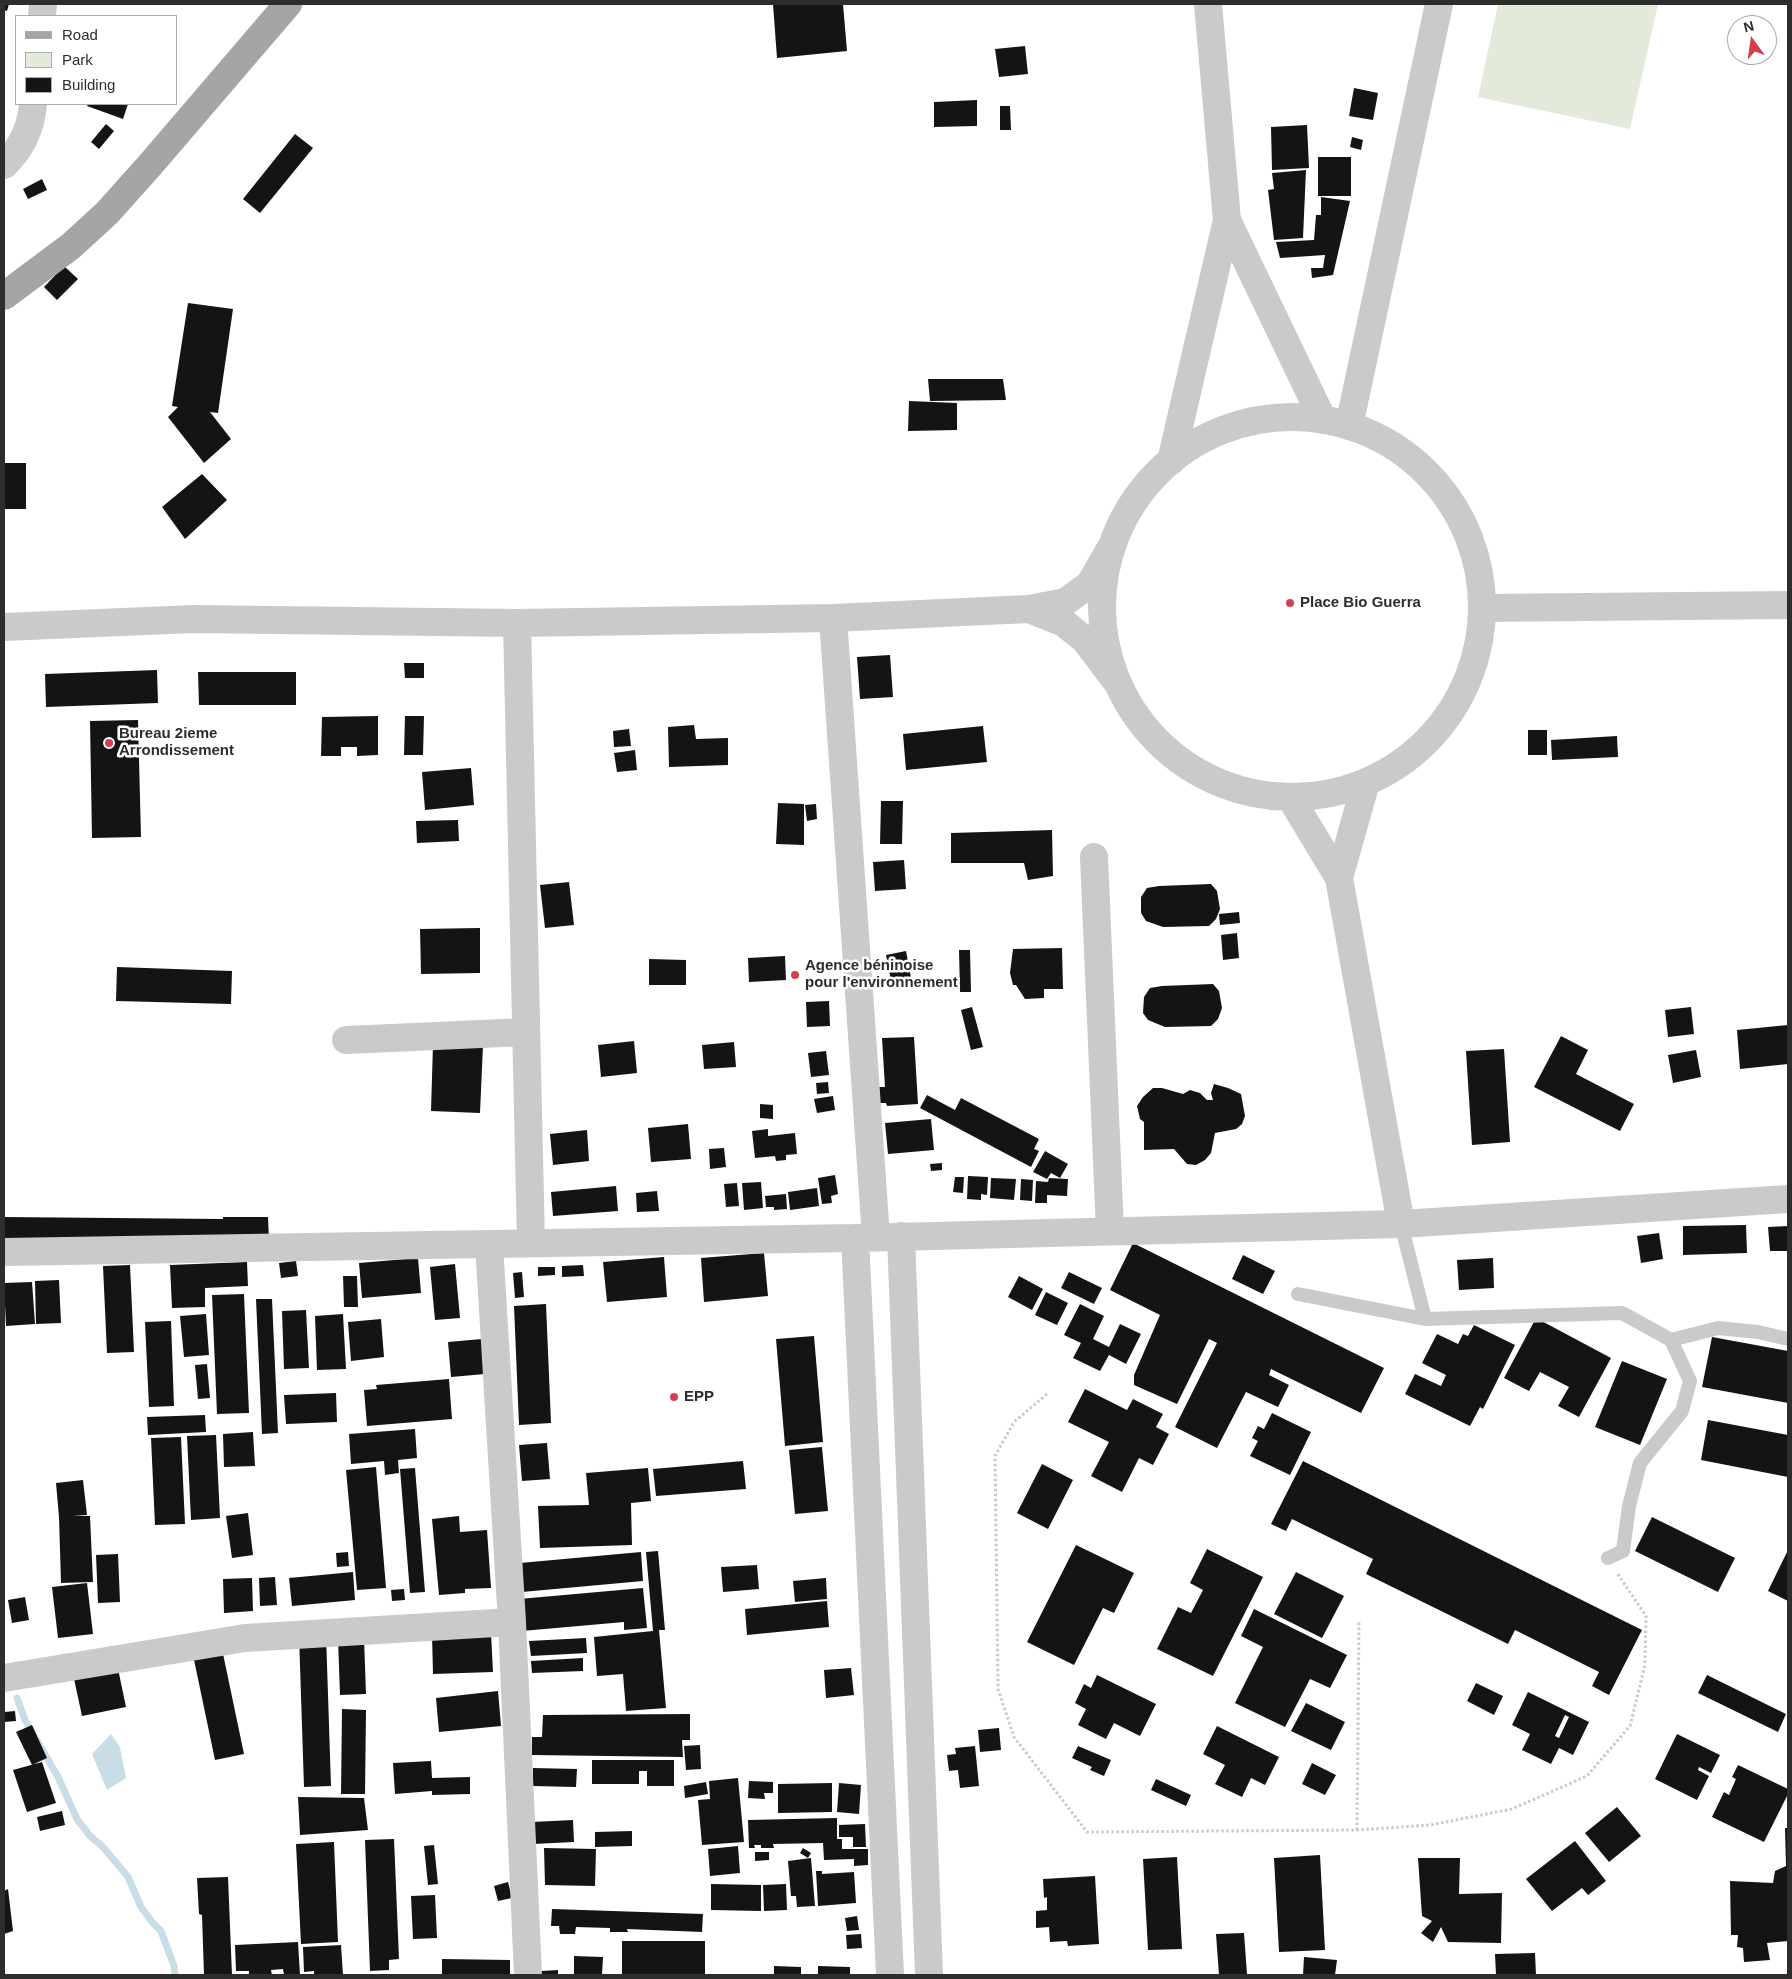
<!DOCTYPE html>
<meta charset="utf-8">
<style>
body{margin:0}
#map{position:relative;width:1792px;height:1979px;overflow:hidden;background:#fff;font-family:Arial,sans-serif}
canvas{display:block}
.frame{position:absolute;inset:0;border:5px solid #2d2d2d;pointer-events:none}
.legend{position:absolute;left:15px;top:15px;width:162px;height:90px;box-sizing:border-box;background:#fff;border:1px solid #ababab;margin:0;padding:6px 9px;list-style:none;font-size:15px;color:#2d2d2d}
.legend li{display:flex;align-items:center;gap:10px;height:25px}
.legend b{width:25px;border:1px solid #ababab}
.north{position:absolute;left:1727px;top:15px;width:50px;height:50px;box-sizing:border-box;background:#fff;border:1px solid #ababab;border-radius:50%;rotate:346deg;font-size:14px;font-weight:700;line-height:20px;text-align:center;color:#2d2d2d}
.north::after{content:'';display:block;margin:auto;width:18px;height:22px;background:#d33f50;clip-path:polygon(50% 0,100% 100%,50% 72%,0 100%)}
</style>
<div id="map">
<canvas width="1792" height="1979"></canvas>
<div class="frame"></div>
<ul class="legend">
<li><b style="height:6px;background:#a5a5a5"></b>Road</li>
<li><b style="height:14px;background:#e3e9db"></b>Park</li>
<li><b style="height:14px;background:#141414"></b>Building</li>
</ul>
<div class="north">N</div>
</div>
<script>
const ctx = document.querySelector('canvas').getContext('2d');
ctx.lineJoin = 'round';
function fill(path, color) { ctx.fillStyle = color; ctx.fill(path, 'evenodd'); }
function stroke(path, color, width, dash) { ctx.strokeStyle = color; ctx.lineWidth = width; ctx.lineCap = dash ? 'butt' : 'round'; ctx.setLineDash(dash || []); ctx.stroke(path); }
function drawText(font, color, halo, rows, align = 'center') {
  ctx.font = font + ' Arial,sans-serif'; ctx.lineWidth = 5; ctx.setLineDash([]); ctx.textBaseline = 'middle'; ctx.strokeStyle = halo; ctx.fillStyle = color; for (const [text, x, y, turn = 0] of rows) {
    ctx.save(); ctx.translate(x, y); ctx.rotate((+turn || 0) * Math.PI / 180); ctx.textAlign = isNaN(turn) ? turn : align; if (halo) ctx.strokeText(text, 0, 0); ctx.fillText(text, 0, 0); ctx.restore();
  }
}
fill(new Path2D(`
 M1498,4h160l-28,125 -152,-32z`), '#e3e9db');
fill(new Path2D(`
 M111,1734l9,13 6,31 -19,12 -15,-36z`), '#c9dde7');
stroke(new Path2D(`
 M17,1698l8,22 33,57 19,42 13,17 13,11 25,30 13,30 11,15 9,9 13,35 1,9`), '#c9dde7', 7);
fill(new Path2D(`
 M4,4h5l-2,7 -3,-1z
 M773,4h70l4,47 -70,7z
 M1025,46l3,28 -29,3 -4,-28z
 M1354,88l24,5 -5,27 -24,-4z
 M977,100v26l-43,1v-25z
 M88,104h40l-5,15 -36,-13z
 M1000,106h10l1,24h-11z
 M106,124l8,7 -15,18 -8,-7z
 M1307,125l2,43 -37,2 -1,-43z
 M295,134l18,14 -53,65 -17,-14z
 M1352,137l11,3 -2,10 -11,-3z
 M1318,157h33v39h-33z
 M1306,170l-3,68 -29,2 -6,-50 6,-1 -2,-16z
 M42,179l5,11 -19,9 -5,-10z
 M1321,197l29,4 -17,74 -21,3 -1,-10h12l2,-13 -45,3 -4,-16 38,-2 2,-25h5z
 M64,266l14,13 -21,21 -13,-13z
 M188,303l45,6 -15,104 -8,-1 21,27 -27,24 -36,-46 10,-10 -6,-1z
 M928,379h75l3,21 -76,1z
 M909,401l48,2v27l-49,1z
 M4,463h22v46h-22z
 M202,474l25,26 -42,39 -23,-32z
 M890,655l3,42 -33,2 -3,-42z
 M404,663h20v15h-19z
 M157,670l1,33 -112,4 -1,-33z
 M198,672h98v33h-97z
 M378,716v39l-21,1v-9h-16v9h-20l1,-39z
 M405,716h19l-1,39h-19z
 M138,720l3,117 -49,1 -2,-117z
 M694,725l2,14 32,-1v27l-59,2 -1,-40z
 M983,726l4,36 -81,8 -3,-36z
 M629,729l2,17 -17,1 -1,-16z
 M1528,730h19v25h-19z
 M1617,736l1,21 -66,3 -1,-20z
 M635,750l2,20 -20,2 -3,-19z
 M471,768l3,37 -49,5 -3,-38z
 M881,801h22l-1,43h-22z
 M778,803l26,1v41l-28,-1z
 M816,804l1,15 -10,2 -2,-16z
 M458,820l1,21 -42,2 -1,-22z
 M1052,830l1,46 -25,4 -4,-17h-73v-30z
 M904,860l2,29 -31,2 -2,-29z
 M569,882l5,43 -29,3 -5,-43z
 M1211,884l6,7 3,18 -4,10 -7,7 -46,1 -17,-6 -5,-8v-16l6,-9 12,-2z
 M1239,912l1,11 -20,2 -1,-11z
 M480,928v45l-59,1 -1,-45z
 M1237,933l2,25 -16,2 -2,-25z
 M1062,948l1,41h-19v9l-19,1 -9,-14h-3l-3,-12 3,-24z
 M959,950h11l1,42h-11z
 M906,951l6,32 -20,3 -6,-31z
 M785,956l1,24 -37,2 -1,-24z
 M649,959l37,1v25h-37z
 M117,967l115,4 -1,33 -115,-3z
 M1213,984l6,7 3,17 -4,11 -7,7 -46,1 -17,-7 -5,-7 1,-16 6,-9 12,-2z
 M829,1001l1,25 -23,1 -1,-25z
 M972,1007l11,40 -12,3 -10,-40z
 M1691,1007l3,27 -26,3 -3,-27z
 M1788,1025v39l-48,5 -3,-39z
 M1561,1036l27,14 -12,24 58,30 -14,27 -86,-44z
 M914,1037l4,67 -31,2 -1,-3h-6l-1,-16h6l-3,-49z
 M634,1041l3,32 -36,4 -3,-32z
 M734,1042l2,25 -32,2 -2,-24z
 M433,1044l50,1 -3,68 -49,-2z
 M1504,1049l6,93 -38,3 -6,-94z
 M1696,1050l5,27 -28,6 -5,-28z
 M826,1051l3,24 -18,2 -3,-24z
 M828,1082l1,11 -12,1 -1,-11z
 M1214,1084l14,4 13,6 4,22 -3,8 -6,5 -21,4 -4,20 -6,7 -9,5 -9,-1 -13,-15 -30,1v-28l-4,-3 -3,-13 6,-9 10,-9h9l21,6 7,-4 10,3 7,7h6l-2,-7z
 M927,1095l28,15 6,-12 78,41 -5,10 5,2 -8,16 -111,-59z
 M833,1096l2,14 -18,3 -3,-14z
 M760,1104l13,1v14l-13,-1z
 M931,1119l3,31 -46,4 -3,-31z
 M688,1124l3,35 -40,3 -3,-34z
 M768,1129v7l27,-3 2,21 -11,1v5l-10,1 -1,-5 -20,2 -3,-27z
 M587,1130l2,31 -36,4 -3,-31z
 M724,1148l2,19 -16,2 -1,-20z
 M1045,1151l23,13 -8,14 -9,-5 -4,6 -14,-7z
 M942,1163v7l-11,1 -1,-7z
 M835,1175l3,19 -7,2 1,7 -10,1 -4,-26z
 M968,1176l20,1 -1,18 -6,-1v6l-14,-1z
 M955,1177h9l-1,16 -10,-1z
 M991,1178l25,1 -2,21 -24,-2z
 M1049,1178l19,1 -1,17 -20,-1v8h-12l1,-22 12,1z
 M1021,1179l12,1 -1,21 -12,-1z
 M761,1182l2,26 -19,2 -2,-27z
 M737,1183l2,23 -13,1 -2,-23z
 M616,1186l2,25 -65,5 -2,-24z
 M817,1188l2,18 -29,4 -2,-18z
 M657,1191l2,20 -22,1 -1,-19z
 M786,1194l1,15 -13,1v-3h-8l-1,-11z
 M4,1217l219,2v-2h45l1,24 -265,-3z
 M1746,1225l1,28 -64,2v-29z
 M1788,1226v25h-18l-2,-24z
 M1659,1233l4,26 -22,4 -4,-27z
 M1133,1243l251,125 -23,45 -90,-44 -2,6 20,10 -11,22 -32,-15 -29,56 -42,-21 42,-84 -8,-4 -32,65 -43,-19v-10l26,-60 -50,-25z
 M764,1253l4,43 -64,6 -3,-44z
 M1243,1255l32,16 -12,23 -31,-15z
 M664,1257l3,40 -60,5 -4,-40z
 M418,1258l3,35 -59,5 -3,-35z
 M1493,1258l1,30 -35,2 -2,-30z
 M296,1261l2,15 -17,2 -2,-15z
 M247,1262l1,24 -43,2v19l-33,1 -2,-43z
 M455,1264l5,54 -25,2 -5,-53z
 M130,1265l4,87 -27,1 -4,-87z
 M583,1265l1,11 -22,1v-11z
 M538,1267h17v8l-17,1z
 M522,1272l2,25 -9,1 -2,-25z
 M1069,1272l33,16 -8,16 -33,-16z
 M343,1276h14l1,31h-14z
 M1019,1276l24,13 -11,21 -24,-13z
 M59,1280l2,43 -25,1 -1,-43z
 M32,1282l3,42 -29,2 -2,-43z
 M1046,1292l22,11 -11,22 -22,-10z
 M244,1294l5,119 -32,1 -5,-119z
 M256,1299h16l6,134 -16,1z
 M546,1304l5,119 -32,2 -5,-119z
 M1080,1304l24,12 -11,23 16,8 11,-23 21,10 -15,30 -17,-9 -9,16 -27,-13 8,-15 -17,-8z
 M306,1310l3,58 -25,1 -2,-58z
 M206,1314l3,41 -25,2 -4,-41z
 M343,1314l3,55 -29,1 -2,-54z
 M1536,1318l75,40 -32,59 -21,-11 11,-19 -29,-15 -11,19 -25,-13z
 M381,1319l3,38 -33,4 -3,-39z
 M171,1321l3,85 -25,1 -4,-85z
 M1474,1325l41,20 -32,64 -3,-2 -10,19 -65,-32 10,-20 26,12 5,-11 -24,-12 15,-29 21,10 5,-10 5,2z
 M814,1336l9,106 -38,4 -9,-107z
 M1712,1337l76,14v52l-86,-16z
 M482,1339l3,35 -34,3 -3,-35z
 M1622,1361l45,18 -27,66 -45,-18z
 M207,1364l3,34 -12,1 -3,-34z
 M449,1379l3,40 -85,7 -3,-36 13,-1 -1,-4z
 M1085,1389l42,21 6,-11 30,15 -7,13 13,7 -16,31 -14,-7 -17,34 -31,-16 18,-34 -41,-20z
 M336,1393l1,29 -51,2 -2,-29z
 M1272,1413l39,19 -21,43 -40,-19 8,-15 -6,-3 6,-12 6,3z
 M205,1415l1,17 -58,3 -1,-18z
 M1708,1420l80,15v42l-87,-17z
 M415,1429l2,29 -19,2 1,13 -14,2 -1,-14 -33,3 -2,-30z
 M253,1432l2,34 -31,1 -1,-33z
 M216,1435l4,83 -29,2 -4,-84z
 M181,1437l4,87 -30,1 -4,-87z
 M547,1443l3,36 -28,2 -3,-36z
 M822,1447l6,64 -33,3 -6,-64z
 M743,1461l3,28 -90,7 -3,-27z
 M1303,1461l339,169 -33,65 -17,-9 7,-14 -84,-42 -7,14 -142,-70 7,-15 -81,-40 -6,12 -15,-7z
 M1042,1464l31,16 -25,49 -31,-16z
 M376,1467l10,121 -29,2 -11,-120z
 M415,1468l10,124 -15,1 -10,-124z
 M648,1468l3,33 -20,2 1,42 -92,3 -2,-42 51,-1 -3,-32z
 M83,1480l4,35 -14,1h17l3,66 -32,1 -2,-66 -3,-34z
 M248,1513l5,42 -21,3 -6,-42z
 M459,1516l1,16 27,-2 4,58 -26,1v4l-26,2 -7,-76z
 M1652,1517l83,41 -17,34 -83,-41z
 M1076,1545l58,28 -20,40 -11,-5 -29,57 -47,-23z
 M1207,1549l56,28 -50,99 -56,-27 21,-42 13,6 12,-23 -13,-7z
 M1788,1550v51l-20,-10z
 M658,1551l7,79h-6l7,78 -40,3 -3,-37 -26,2 -3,-39 59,-6 -7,-79z
 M348,1552l1,14 -12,1 -1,-14z
 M641,1552l2,29 -121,11 -2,-29z
 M118,1554l2,48 -22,1 -2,-48z
 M757,1565l2,24 -36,3 -2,-25z
 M353,1572l2,28 -63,6 -3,-28z
 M1296,1572l48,24 -22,42 -48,-24z
 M275,1577l2,28 -17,1 -1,-28z
 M252,1578l1,33 -29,2 -1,-34z
 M826,1578l1,21 -32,3 -2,-21z
 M87,1583l6,51 -35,4 -6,-51z
 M643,1588l4,40 -23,2v-8l-102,9 -3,-32z
 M404,1589l1,11 -13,1 -1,-11z
 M25,1597l4,23 -17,3 -4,-23z
 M827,1601l2,26 -82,8 -2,-26z
 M1254,1609l93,46 -17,33 -20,-9 -25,48 -50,-24 28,-56 -22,-11z
 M491,1633l2,39 -60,2 -1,-40z
 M326,1634l5,152 -27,1 -5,-152z
 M364,1638l2,56 -26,1 -2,-56z
 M586,1638l1,15 -56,3 -2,-15z
 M222,1649l22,105 -29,6 -22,-105z
 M583,1658v13l-51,2 -1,-12z
 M117,1664l9,43 -44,9 -9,-42z
 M851,1668l3,27 -28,3 -2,-28z
 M1097,1675l59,29 -16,32 -26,-13 -8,16 -28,-14 8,-16 -11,-6 9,-19 7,4z
 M1707,1675l79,39 -8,18 -80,-39z
 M1476,1683l27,13 -9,19 -27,-14z
 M498,1691l3,35 -62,6 -3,-34z
 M1528,1692l61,30 -16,33 -14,-7 -8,16 -29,-14 8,-16 -18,-9zM1565,1715l4,2 -10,21 -4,-2z
 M1306,1703l39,19 -14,28 -40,-19z
 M342,1709l24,1 -1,84h-24z
 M15,1711l1,10 -12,1v-10z
 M690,1714v26h-8l1,17 -151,-2v-18h10l1,-22z
 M32,1725l15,33 -15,7 -16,-33z
 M1217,1726l62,31 -14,28 -14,-7 -9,19 -27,-13 10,-19 -22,-11z
 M999,1728l2,22 -21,2 -2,-22z
 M1677,1734l43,21 -9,18 -12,-6 -1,3 11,6 -12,24 -42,-21z
 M700,1745l1,24 -15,1 -2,-24z
 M975,1746l4,40 -19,2 -2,-18 -9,1 -2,-16 9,-1 -1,-6z
 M1078,1746l33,14 -7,16 -14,-6 2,-3 -20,-9z
 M592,1760h82v26h-27v-15h-8v13h-47z
 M431,1761l1,17 38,-1v17l-38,1v-4l-37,3 -2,-31z
 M42,1762l14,41 -29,9 -14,-42z
 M1312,1763l24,12 -11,20 -23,-11z
 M1738,1765l50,24v5l-24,48 -52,-25 12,-25 5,3 7,-16 -4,-2z
 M533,1768l44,1 -1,18 -43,-1z
 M738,1778l6,64 -42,3 -4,-45 12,-1 -1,-18z
 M1156,1779l35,16 -5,11 -35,-16z
 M749,1781l24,1v11h-9l1,6 -17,-1z
 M706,1782l2,12 -23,4 -1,-12z
 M832,1783v29l-54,1v-29z
 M839,1783l22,2 -2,29 -22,-2z
 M298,1797l66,1 4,32 -68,5z
 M1617,1807l24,29 -32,26 -24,-29z
 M62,1811l3,14 -25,6 -3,-14z
 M837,1818v21h5v10h26v16l-14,1v-7l-30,1 -1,-17 -50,1 1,4h-13v-3h-7l1,3h-6l-1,-28z
 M573,1820l1,22 -41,2 -1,-22z
 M865,1824l1,23h-13v-10h-14v-12z
 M1785,1828h3v113l-21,2 3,17 -26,2 -1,-14 -6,-1 1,-12h-7l-1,-54 43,2 2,-12 11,-5z
 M632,1831v15l-37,1v-15z
 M394,1839l5,120 -10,1v10l-19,1 -5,-131z
 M1575,1841l31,40 -18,14 -6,-7 -30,23 -26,-32z
 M334,1842l4,100 -37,2 -5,-100z
 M434,1845l4,39 -10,1 -4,-39z
 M738,1846l2,27 -30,3 -2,-27z
 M544,1848l52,1 -1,37 -50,-1z
 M803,1848l8,5 -3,5 -8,-5z
 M755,1852h14v8l-14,1z
 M1320,1855l5,95 -46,2 -5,-94z
 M1177,1857l5,92 -34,1 -5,-91z
 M811,1858l4,48 -18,1 -1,-11h-5l-3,-35z
 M1418,1858h42l-1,36 43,-1 -1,50 -53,-1 -7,-15 -8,15 -12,-9 11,-12 -10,-5z
 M816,1871h6v3l32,-2 2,31 -38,3z
 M1095,1876l4,68 -31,2 -1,-5 -17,1 -1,-15 -13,1v-17l11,-1v-13l-3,1 -1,-19z
 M228,1877l4,98h-28l-2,-60 -3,-1 -2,-36z
 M508,1882l4,16 -14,3 -4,-15z
 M711,1884l50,1v26l-50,-1z
 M786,1884l1,26 -23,1 -1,-26z
 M8,1889l5,42 -9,3v-43z
 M435,1895l2,43 -24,1 -2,-43z
 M552,1909l151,5 -1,18 -75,-3 1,3h-18v-4l-34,-1 -1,7h-15l-1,-8h-8z
 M857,1916l2,14 -12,1 -2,-13z
 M1244,1933l3,41 -28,1 -3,-41z
 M861,1934l1,14 -15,1 -1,-14z
 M622,1941h83v34h-83z
 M298,1942l2,33h-16l-1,-6 -12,1 1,5h-23v-4h-13l-1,-26z
 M341,1945l2,30h-29v-4l-10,1 -1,-25z
 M1535,1953l1,22h-40l-1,-21z
 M574,1956l29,1 -1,18h-28z
 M1304,1957l33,3 -2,15h-32z
 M442,1959l68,1v15h-68z
 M774,1966l27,1v8h-27z
 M818,1966l32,1v8h-32z
 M558,1970v5h-17v-4z`), '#141414');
stroke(new Path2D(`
 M1047,1394l-33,28 -19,34 3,233 16,48 73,95 270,-2 73,-5 82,-16 75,-33 43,-50 15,-61 1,-49 -29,-43
 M1357,1830l2,-210`), '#cacaca', 3, [2.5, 2.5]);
stroke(new Path2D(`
 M1401,1224l24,95
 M1298,1294l127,25 197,-6 49,27 19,41 -8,30 -42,52 -11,43 -6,45 -15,7
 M1671,1340l47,-12 40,4 30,7`), '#cacaca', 14);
stroke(new Path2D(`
 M42,16l1,-12
 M4,165c18,-17 27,-37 29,-61
 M1349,426l90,-422
 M1483,608l305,-3
 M1029,609l35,14 21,17 31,41
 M833,618l43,619
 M517,623l14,620
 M4,627l190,-8 323,4 316,-5 196,-9 36,-7 25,-18 20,-35
 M1094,857l16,374
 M346,1040l180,-8
 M489,1244l23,378 16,353
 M4,1678l241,-40 267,-16`), '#cacaca', 28);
stroke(new Path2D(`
 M1227,220l96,200
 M1102 607a190 190 0 1 1 380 0a190 190 0 1 1-380 0Z
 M1171,461l56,-241 -19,-216
 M1290,797l49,81 62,346
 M1339,878l27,-96
 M901,1236l28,739
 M855,1238l35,737
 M4,1252l851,-14 546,-14 387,-25`), '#cacaca', 28);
stroke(new Path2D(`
 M4,296l67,-50 36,-33 43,-48 138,-161`), '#a5a5a5', 28);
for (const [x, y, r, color] of [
 [1290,603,5,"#d33f50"],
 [109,743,5,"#d33f50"],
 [795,975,5,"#d33f50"],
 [674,1397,5,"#d33f50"]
]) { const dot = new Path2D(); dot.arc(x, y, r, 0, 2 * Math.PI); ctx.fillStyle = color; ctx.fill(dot); stroke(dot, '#fff', 2); }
drawText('bold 15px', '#2d2d2d', '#fff', [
 ["Place Bio Guerra",1300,603],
 ["Bureau 2ieme",119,734],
 ["Arrondissement",119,751],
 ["Agence béninoise",805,966],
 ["pour l'environnement",805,983],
 ["EPP",684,1397]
], 'left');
</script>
